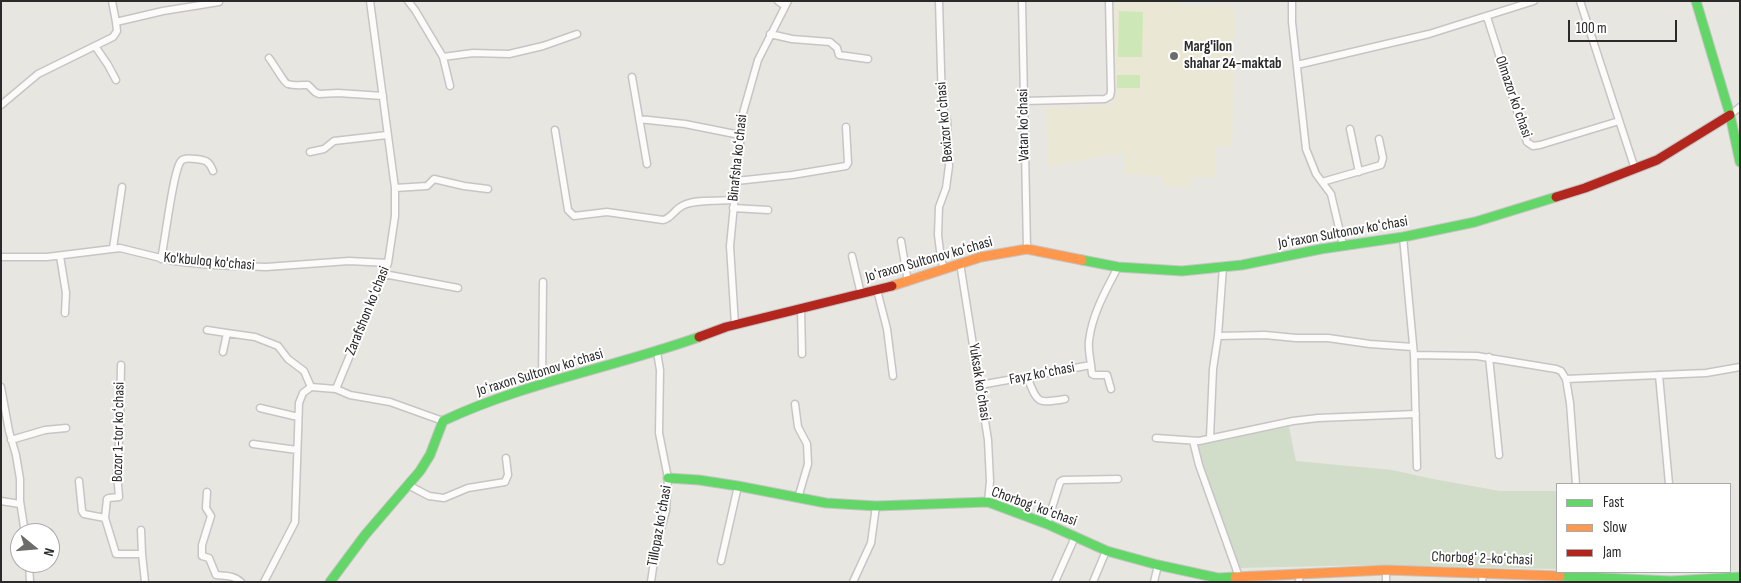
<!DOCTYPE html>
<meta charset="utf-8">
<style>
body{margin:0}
#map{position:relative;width:1741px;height:583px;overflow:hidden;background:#e8e6e0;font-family:"Sofia Sans Condensed",sans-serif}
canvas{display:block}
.frame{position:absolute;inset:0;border:2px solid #2a2a2a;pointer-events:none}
.legend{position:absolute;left:1556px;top:483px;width:175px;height:90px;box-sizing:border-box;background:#fff;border:1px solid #aaa;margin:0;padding:6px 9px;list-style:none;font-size:15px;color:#2a2a2a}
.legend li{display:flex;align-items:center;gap:10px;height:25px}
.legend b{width:25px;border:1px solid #aaa}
.north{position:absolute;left:10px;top:523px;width:50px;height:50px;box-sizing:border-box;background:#fff;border:1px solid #aaa;border-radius:50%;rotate:107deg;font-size:14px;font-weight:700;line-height:20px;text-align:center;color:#2a2a2a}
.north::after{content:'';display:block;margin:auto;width:18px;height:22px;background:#6c6c6a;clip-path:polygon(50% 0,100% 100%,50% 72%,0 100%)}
.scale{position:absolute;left:1568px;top:20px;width:109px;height:22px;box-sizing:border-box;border:2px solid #2a2a2a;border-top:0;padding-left:6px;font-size:15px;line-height:18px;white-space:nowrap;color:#2a2a2a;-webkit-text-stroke:4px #fff;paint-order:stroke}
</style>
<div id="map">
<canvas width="1741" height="583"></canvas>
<div class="frame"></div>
<ul class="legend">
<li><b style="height:6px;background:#63d668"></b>Fast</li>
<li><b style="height:6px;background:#ff974d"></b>Slow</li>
<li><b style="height:6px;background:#b3261e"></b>Jam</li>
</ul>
<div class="north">N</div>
<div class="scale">100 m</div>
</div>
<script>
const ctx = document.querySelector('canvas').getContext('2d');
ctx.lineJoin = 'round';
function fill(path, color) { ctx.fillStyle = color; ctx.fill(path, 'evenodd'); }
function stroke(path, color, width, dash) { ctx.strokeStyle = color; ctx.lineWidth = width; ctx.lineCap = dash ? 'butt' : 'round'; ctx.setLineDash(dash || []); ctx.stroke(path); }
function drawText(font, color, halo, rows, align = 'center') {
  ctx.font = font + ' "Sofia Sans Condensed",sans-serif'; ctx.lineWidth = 4; ctx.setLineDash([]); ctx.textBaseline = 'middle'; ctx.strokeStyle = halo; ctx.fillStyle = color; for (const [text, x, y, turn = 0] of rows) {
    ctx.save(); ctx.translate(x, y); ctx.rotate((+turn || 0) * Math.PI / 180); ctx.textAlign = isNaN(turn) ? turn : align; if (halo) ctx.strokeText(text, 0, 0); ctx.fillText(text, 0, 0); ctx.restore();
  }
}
fill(new Path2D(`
 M1113,1h68v4l54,2 -3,139 -16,1 -1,31 -23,-1 -1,10 -28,-1 1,-9 -41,-4v-21l-75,15 -2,-59 68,-3z`), '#eae7d5');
fill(new Path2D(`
 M1289,427l7,34 96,9 41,9 67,12h57v78l-185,-4 -134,3 -19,-51 -23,-73z`), '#d1ddc8');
fill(new Path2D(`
 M1119,11l24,1 -1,45h-24z
 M1117,75h23v13h-23z`), '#cee7b7');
const street = new Path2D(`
 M112,1l4,21
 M408,1l7,9 28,47 7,29
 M778,1l7,5
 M939,1l3,103 5,16 2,46 -3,22 -7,19 -1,28 3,24 3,10
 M1022,1l5,248
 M1292,1v21l14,127 10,25 15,20 12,51
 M1580,1l55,168
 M1487,17l40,125 6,4 7,-1 79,-24
 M770,34l22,5 38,3 7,6 2,7 29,4
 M95,46l13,19 8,15
 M443,57l30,-4 36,1 34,-8 34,-12
 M269,58c4,5 16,26 19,26 6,2 14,1 20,1l7,7 4,2 19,-1 45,3
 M1297,65l132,-31 105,-33
 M632,77l15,87
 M1023,101l82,-2 5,-3 1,-5 -2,-90
 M1,105l37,-31 75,-37 4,-6 -1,-9 47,-11 56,-9
 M1730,115l10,-8
 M639,119l46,5 55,11
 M1350,129l9,43
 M555,130l13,80 6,6 33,-4 56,8c9,-2 11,-10 19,-14 11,-7 38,-5 52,-6
 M310,152l14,-3 10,-8 53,-6
 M736,181l56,-6 54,-9 2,-3 -2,-36
 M1322,182l59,-17 2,-7 -4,-19
 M395,188l32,-2 7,-7 30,7 24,3
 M733,208l35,2
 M1403,237l11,118 3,112
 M901,241l7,41
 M113,248l9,-61
 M60,256l6,37 -1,20
 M852,256l9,38
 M1,257h46l73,-9 53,13 38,4 55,2 83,-6 39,2
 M161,259c4,-17 12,-89 20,-98 4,-4 10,-2 15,-2 10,1 13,2 17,12
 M960,263l28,177 2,41 -2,21
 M384,274l74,14
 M877,290l10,39 6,47
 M801,308l1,46
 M735,325l-5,-79 13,-133 15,-53 30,-59
 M207,330l20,3
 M1218,336l47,-1 31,3h32l42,6 43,3
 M223,352l4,-19 28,4 23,9 10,13 16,12 7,16
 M1414,355l63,1 79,13 5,2 5,8 140,-6 34,-6
 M1489,357l10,98
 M121,365l-1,59 -3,48 2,25 -10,1 -2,1 -2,19 11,36h26l3,28
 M1091,365l1,9 2,1h13l4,14
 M1659,375l10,109
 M1027,377c11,26 9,27 38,22
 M1566,379l4,24 6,81
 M542,385l1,-103
 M980,385l111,-20c-1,-8 -3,-17 -2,-24 3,-27 17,-51 29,-74
 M1,387l8,44 7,24 4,24v22l5,32
 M336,389l52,-126 7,-47v-28l-25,-187
 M795,404l3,23 9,17 1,20 -10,34
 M260,408l38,9
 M1156,438l43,3 94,-20 25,-3 98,-4
 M1210,438l3,-69 5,-33 5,-69
 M11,440l34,-10 21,-2
 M1193,441l6,24 40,112
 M253,444l44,6
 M79,481l3,30 2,3 21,4
 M408,485l21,11 15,2 24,-10 37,-6 3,-7 -2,-17
 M207,492l-1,16 5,8 -9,29v11l7,2 7,17c9,1 18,0 25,7
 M1,501l19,3
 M1047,524l13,-42 3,-2 55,-1
 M141,530l1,24
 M721,561l17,-75
 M29,563l1,19
 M264,582l31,-60 4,-119 4,-10 8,-6 25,2 14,6 40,7 53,19
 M651,582l5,-36 10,-35 2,-33 -9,-45 1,-63 -3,-18
 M853,582l18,-39 5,-37
 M1055,582l20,-45
 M1093,582l13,-31
 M1154,582l4,-17
 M1299,582l1,-8
 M1386,582v-12
 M1482,582l1,-9`);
const fast = new Path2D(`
 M1696,1l34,114 10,47
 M1082,260l36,7 64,4 60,-6 79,-16 82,-12 72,-15 81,-25
 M668,478l31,2 39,6 88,17 50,3 112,-4 59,22 60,27 51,14 60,13 17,-1
 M1560,576l111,5 69,-4
 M330,582l35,-47 55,-64 10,-16 13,-34c80,-38 172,-54 256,-84`);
const slow = new Path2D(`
 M892,286l89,-29 46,-8 55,11
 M1235,577l151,-7 174,6`);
const jam = new Path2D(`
 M1556,197l29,-9 72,-28 73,-45
 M699,337l27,-10 166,-41`);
stroke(street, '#c6c5c5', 9);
stroke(fast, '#c6c5c5', 11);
stroke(slow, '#c6c5c5', 11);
stroke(jam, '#c6c5c5', 11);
stroke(street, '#fcfbfa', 6);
stroke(fast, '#63d668', 9);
stroke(slow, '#ff974d', 9);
stroke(jam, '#b3261e', 9);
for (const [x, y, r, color] of [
 [1174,56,5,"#6c6c6a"]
]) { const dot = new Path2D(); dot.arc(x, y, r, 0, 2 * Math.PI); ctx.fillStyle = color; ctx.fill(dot); stroke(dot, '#fff', 2); }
drawText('bold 15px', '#2a2a2a', '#fff', [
 ["Marg'ilon",1184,47],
 ["shahar 24-maktab",1184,64]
], 'left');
drawText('15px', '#2a2a2a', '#fff', [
 ["Olmazor koʻchasi",1513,97,71],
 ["Bexizor koʻchasi",945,122,-95],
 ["Vatan koʻchasi",1024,125,-91],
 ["Binafsha koʻchasi",738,158,-84],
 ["Joʻraxon Sultonov koʻchasi",1343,233,-10],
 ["Joʻraxon Sultonov koʻchasi",929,260,-16],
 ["Ko'kbuloq ko'chasi",209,262,5],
 ["Zarafshon koʻchasi",368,311,-68],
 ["Joʻraxon Sultonov koʻchasi",540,373,-17],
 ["Fayz koʻchasi",1042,374,-11],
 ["Yuksak koʻchasi",979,382,81],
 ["Bozor 1-tor koʻchasi",119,432,-89],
 ["Chorbogʻ koʻchasi",1034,507,20],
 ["Tillopaz koʻchasi",660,526,-80],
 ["Chorbogʻ 2-koʻchasi",1482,559,2]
]);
</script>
